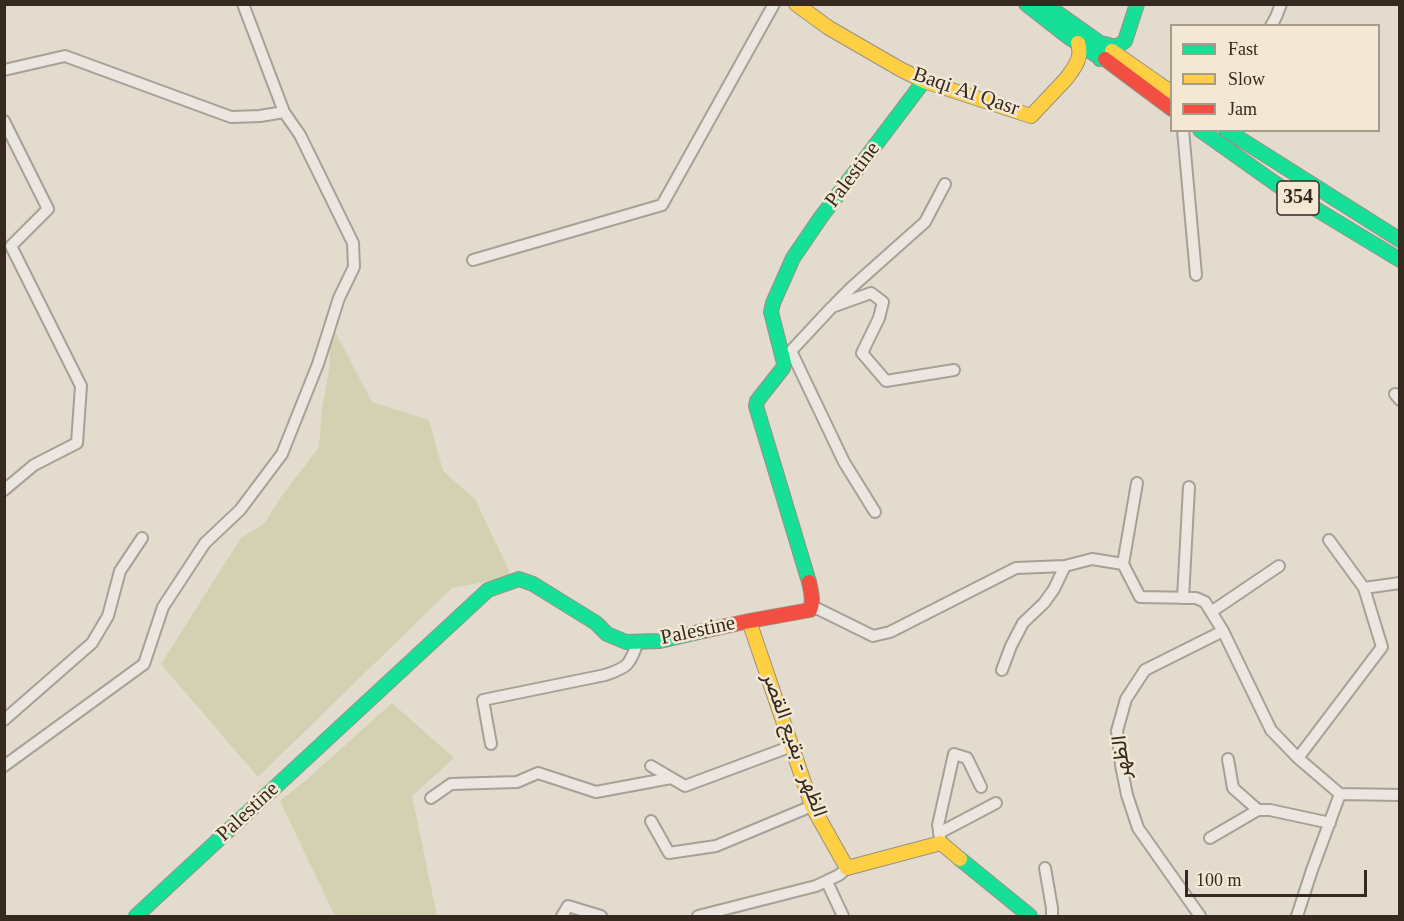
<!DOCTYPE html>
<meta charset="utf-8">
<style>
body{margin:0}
#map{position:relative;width:1404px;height:921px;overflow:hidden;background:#e3dbcd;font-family:"Times New Roman",serif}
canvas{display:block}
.frame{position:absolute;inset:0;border:6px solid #36291f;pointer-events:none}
.legend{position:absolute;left:1170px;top:24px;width:210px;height:108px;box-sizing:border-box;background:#f3e8d4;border:2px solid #a79c8c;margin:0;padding:8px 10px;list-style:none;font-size:18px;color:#36291f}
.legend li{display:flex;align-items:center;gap:12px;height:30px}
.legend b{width:30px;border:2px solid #a79c8c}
.scale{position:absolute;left:1185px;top:870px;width:182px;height:27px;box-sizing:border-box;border:3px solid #36291f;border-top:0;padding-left:8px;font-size:18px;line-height:21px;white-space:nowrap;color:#36291f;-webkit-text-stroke:4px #f3e8d4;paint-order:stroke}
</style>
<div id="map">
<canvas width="1404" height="921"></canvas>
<div class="frame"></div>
<ul class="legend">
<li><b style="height:8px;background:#16e098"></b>Fast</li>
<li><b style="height:8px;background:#ffcf43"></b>Slow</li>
<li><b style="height:8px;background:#f24e42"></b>Jam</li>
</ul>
<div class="scale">100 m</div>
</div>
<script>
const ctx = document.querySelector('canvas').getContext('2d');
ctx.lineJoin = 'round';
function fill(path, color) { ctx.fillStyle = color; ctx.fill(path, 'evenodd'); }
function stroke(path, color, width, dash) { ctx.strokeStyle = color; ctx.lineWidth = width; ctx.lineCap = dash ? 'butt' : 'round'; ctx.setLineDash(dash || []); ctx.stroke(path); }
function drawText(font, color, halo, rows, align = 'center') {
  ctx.font = font + ' "Times New Roman",Vazirmatn,serif'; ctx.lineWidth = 5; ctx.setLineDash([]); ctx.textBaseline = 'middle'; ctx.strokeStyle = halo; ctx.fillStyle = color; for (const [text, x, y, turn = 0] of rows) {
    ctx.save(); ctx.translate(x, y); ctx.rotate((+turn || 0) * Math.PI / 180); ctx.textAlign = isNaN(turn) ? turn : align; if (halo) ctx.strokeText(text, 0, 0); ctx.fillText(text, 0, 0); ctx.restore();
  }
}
fill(new Path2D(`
 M329,320l43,82 57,18 14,51 32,28 37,78 -60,11 -194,189 -97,-113 80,-126 23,-14 17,-27 38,-50 3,-37 8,-47z
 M392,703l62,55 -42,38 25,120h-102l-55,-115 25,-20z`), '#d3d1b1');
const street = new Path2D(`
 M243,4l41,108
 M1271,26l5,-9 5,-13
 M4,70l61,-14 166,61 29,-1 24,-4 16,23 53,108 1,24 -15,31 -21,66 -36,90 -42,56 -35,33 -42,64 -19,57 -140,102
 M4,121l44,88 -37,37 70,140 -4,57 -43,22 -30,25
 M1183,130l13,145
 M473,260l189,-55 112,-201
 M835,304l17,-17 73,-65 20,-38
 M791,351l41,-44 39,-14 12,9 -4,16 -17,35 24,28 68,-11
 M788,356l3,-5 53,111 31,50
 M1395,394l5,6
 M1137,483l-14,81 17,33 56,1 9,4 18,29 48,99 27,28 42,36 60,1
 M1364,588l36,-5
 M1183,598l6,-111
 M812,606l61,30 17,-4 126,-64 49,-2 27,-7 31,5
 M1211,612l68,-46
 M1002,670l9,-24 12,-23 21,-20 10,-14 11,-23
 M4,720l88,-77 16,-27 12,-45 22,-33
 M491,744l-8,-44 122,-25c24,-8 24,-10 33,-33
 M1298,758l84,-111 -18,-59 -35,-48
 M1228,759l5,29 25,22h12l60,13
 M651,766l34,20 107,-40
 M431,798l20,-14 66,-2 21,-9 58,19 75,-14
 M651,821l18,32 47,-7 96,-40
 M939,833l57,-30
 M1210,838l48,-28
 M941,843l-3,-18 16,-71 13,4 14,29
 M1045,868l7,40v8
 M827,882l16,34
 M562,916l6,-10 33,10
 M698,916l118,-30 23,-11 8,-7
 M1200,916l-62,-88 -11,-33 -6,-30 -4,-34 9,-32 19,-29 78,-39
 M1297,916l15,-46 28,-76`);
const fast = new Path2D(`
 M1026,4l41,32 29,19
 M1045,4l55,39 9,2 3,6 -3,6 -9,2 -5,-7 1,-5 4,-4
 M1111,46h7l7,-5 12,-37
 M1200,130l86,61 114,69
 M1226,130l174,110
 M809,582l-53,-176 1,-5 26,-33 1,-5 -13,-51 2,-9 20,-45 28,-41 103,-136
 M960,859l70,57
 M136,916l352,-326 31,-11 14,5 63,39 11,11 19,8 34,-1 43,-10`);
const slow = new Path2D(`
 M796,4l33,24 71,41 24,12 107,35 35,-37
 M1112,51l60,42
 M1066,79c8,-11 17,-21 12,-36
 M749,621l63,185 35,62 94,-25 19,16`);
const jam = new Path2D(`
 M1105,59l67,50
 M703,631l46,-10 61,-11c4,-9 1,-19 -1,-28`);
stroke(street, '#a8a097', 14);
stroke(fast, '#989086', 16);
stroke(slow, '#989086', 16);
stroke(jam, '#989086', 16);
stroke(street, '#ebe6df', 10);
stroke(fast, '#16e098', 14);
stroke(slow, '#ffcf43', 14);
stroke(jam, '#f24e42', 14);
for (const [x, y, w] of [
 [1298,198,42]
]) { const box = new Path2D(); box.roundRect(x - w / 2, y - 17, w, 34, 4.5); ctx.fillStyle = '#f3e8d4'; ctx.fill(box); stroke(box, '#36291f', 1.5); }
drawText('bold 20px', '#36291f', null, [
 ["354",1298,198]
]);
drawText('21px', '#36291f', '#f3e8d4', [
 ["Baqi Al Qasr",966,92,19],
 ["Palestine",853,175,-53],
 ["Palestine",698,631,-12],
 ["الظهر - بقيع القصر",794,745,70],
 ["الظهر",1122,757,-96],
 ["Palestine",248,812,-43]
]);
</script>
